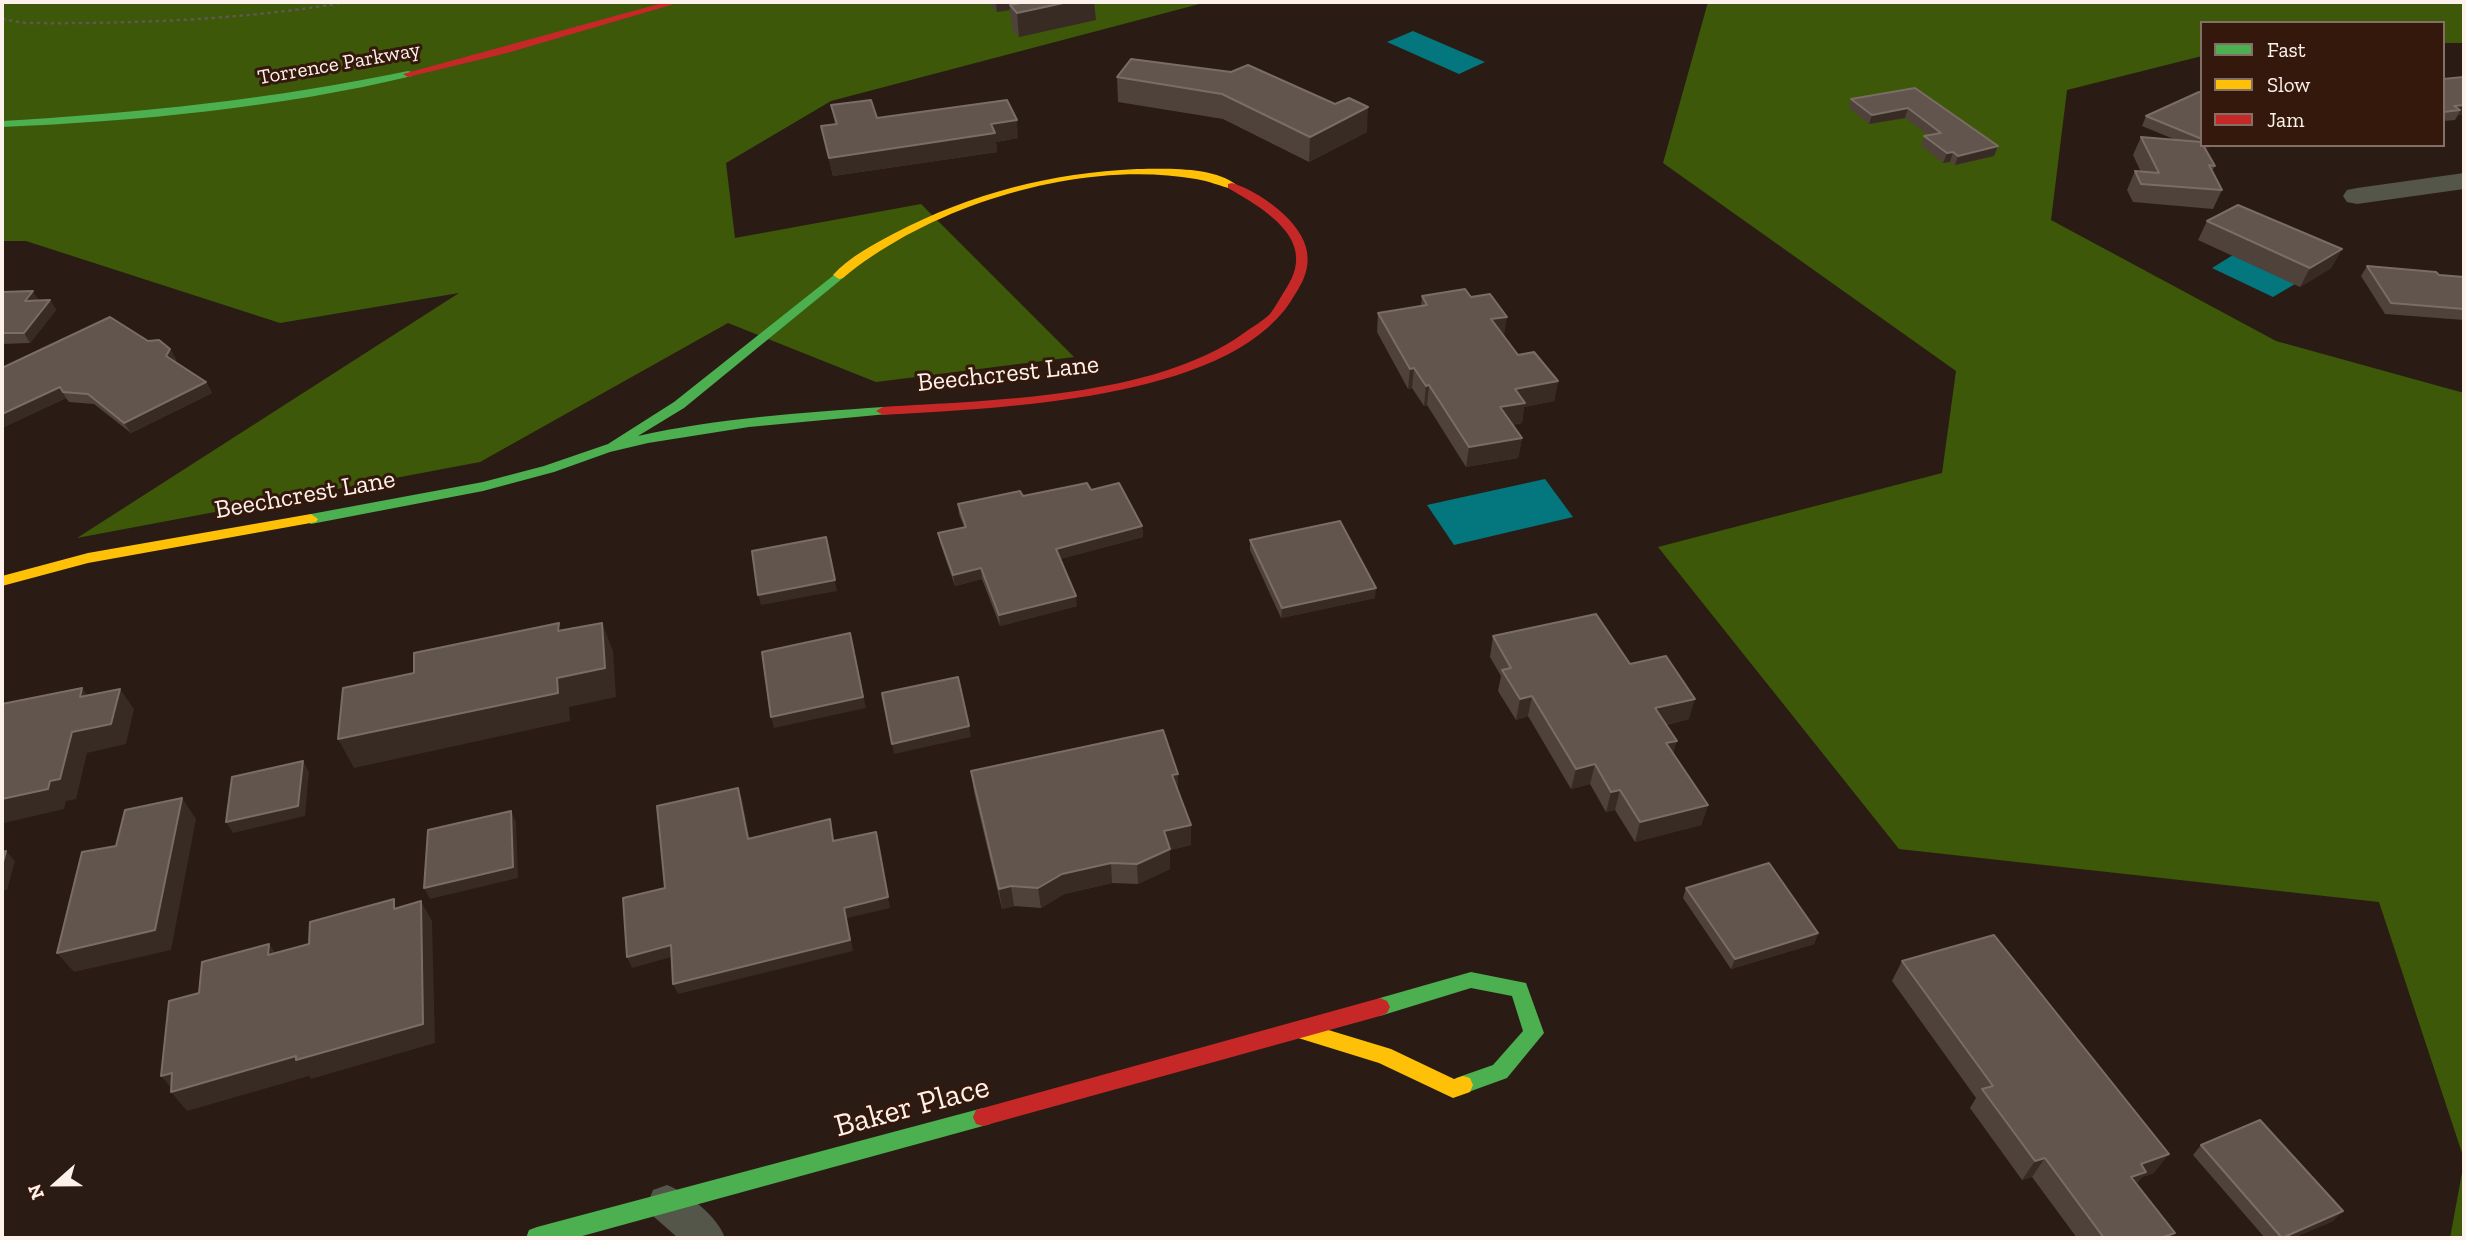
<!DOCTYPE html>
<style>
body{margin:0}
#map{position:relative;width:2466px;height:1240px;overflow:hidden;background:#2a1c14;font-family:"Zilla Slab",serif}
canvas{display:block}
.frame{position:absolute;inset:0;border:4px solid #fcf1eb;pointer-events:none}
.legend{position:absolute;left:2200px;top:21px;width:245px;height:126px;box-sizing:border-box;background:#33180b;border:2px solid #836f65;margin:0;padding:9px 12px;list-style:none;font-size:21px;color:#fcf1eb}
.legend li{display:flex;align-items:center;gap:14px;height:35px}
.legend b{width:35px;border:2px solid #836f65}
.north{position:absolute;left:21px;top:1149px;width:70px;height:70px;-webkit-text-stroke:5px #33180b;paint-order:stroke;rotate:249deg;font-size:19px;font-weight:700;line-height:28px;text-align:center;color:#fcf1eb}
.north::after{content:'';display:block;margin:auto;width:24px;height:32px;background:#fcf1eb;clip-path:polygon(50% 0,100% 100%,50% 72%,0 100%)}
</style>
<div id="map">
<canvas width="2466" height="1240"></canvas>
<div class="frame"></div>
<ul class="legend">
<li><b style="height:9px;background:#4caf50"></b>Fast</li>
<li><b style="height:9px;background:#ffc107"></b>Slow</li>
<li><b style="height:9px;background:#c62828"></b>Jam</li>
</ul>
<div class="north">N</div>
</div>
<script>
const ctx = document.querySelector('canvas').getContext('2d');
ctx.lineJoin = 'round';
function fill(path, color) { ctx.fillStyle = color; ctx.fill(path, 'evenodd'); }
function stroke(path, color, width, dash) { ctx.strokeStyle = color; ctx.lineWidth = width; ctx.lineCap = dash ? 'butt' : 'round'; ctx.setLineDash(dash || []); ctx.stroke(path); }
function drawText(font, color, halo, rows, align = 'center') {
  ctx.font = font + ' "Zilla Slab",serif'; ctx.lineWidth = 6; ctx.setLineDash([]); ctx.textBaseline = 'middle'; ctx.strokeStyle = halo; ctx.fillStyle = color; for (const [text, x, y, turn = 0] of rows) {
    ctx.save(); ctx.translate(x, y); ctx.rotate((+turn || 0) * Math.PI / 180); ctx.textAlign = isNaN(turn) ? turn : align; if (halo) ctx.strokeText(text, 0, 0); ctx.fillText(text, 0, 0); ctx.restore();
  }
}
fill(new Path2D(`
 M2,2h1205l-376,99 -105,62 9,75 186,-34 153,153 -198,25 -148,-59 -248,139 -403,76 382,-245 -179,30 -254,-82h-24z
 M1708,2h756v41h-21v-20h-241v33l-135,34 -16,130 225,121 188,52v766l-85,-257 -480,-53 -241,-302 284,-74 14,-102 -293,-208z
 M2464,1162v76h-14z`), '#3d5808');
fill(new Path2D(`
 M1413,31l72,31 -26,12 -72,-32z
 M2233,255l62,29 -22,13 -61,-29z
 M1545,479l28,38 -119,28 -27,-40z`), '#04767d');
stroke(new Path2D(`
 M2,19l23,4c109,1 216,-3 323,-21`), '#5d5850', 2.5, [3.5, 3.5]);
fill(new Path2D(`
 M667,1185c22,9 50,31 58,53h-47l-25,-22 -5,-13 5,-13z`), '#55564a');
fill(new Path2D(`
 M2464,173v16l-107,15 -10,-2 -4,-6 4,-6 10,-2z`), '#55564a');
fill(new Path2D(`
 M408,71l4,1v4c-134,32 -273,45 -410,51v-6c137,-8 272,-22 406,-50z
 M839,271l4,1v6l-159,130 -46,28c80,-18 163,-23 245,-29l7,4 -2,3 -139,13 -101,16 -38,9 -56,20 -71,19 -172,33 -7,-5 7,-5 172,-32 61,-16 64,-22 66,-42z
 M1471,972l55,11 18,50 -37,45 -44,16 -7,-2 -3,-7 3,-7 37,-13 30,-34 -11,-35 -41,-8 -91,28 -7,-3 -3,-6 3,-6 7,-3z
 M983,1108l7,2 3,7 -3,7 -7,2 -408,112h-49l3,-8 8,-3z`), '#4caf50');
fill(new Path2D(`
 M1137,169c30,0 76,-3 101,17l-6,3c-12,-3 -23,-8 -36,-10 -114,-20 -264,25 -353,99l-4,1 -6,-4c16,-18 41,-31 62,-42 77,-40 156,-60 242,-64z
 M311,514l7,5 -2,3 -228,41 -86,23v-10l86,-23z
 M1302,1022l89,27 63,30 9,-3 7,2 3,7 -3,7 -17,6 -74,-35 -84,-26 -3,-6 3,-6z`), '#ffc107');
fill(new Path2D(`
 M666,2h15l-174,51 -99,24 -5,-3z
 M1232,183c27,8 71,39 75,69 3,20 -6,33 -16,49 -65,101 -298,107 -408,114l-7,-4 7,-4c108,-7 271,-9 361,-74 8,-6 19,-12 26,-19 6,-8 11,-18 17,-27 31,-48 -23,-78 -59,-99v-4z
 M1380,998l7,3 3,6 -3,6 -7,3 -397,110 -7,-2 -3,-7 3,-7 7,-2z`), '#c62828');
fill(new Path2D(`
 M988,2h106l2,18 -77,17 -7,-8 -2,-19 -13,2z
 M1131,59l236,73 -58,30 -86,-43 -105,-17 -1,-25z
 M2464,77v37l-6,1 -3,5 -12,1v-42z
 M1915,88l83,58 -4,10 -39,9 -5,-3 -7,1 -22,-18 3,-9 4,-1 -23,-17 -36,6 -20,-16 2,-9z
 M2202,93v52h12l-9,4 10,17 -3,5 10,19 -9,19 -80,-7 -6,-12 8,-19 6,1 -8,-17 8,-18 35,3 -34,-14 4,-10z
 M831,105l46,13 141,20 -22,4 1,10 -164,24 -12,-50 14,-2z
 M2207,221l135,28 -11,19 -31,19 -102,-47z
 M2367,266l97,11v43l-79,-6 -24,-38z
 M2,292l36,8h12l6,10 -26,33 -28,1z
 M1422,296l49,1 33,39 14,19 40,26 -4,20 -30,6 -2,16 -10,2 10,13 -4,20 -52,9 -39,-62 -3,1 -12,-18 -4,1 -31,-57 1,-19 43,-7z
 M148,341l22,8 6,11 -1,1 31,21 6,11 -81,40 -37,-29 -25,-2 -3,-4 -64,30v-60z
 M1091,490l51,36 1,11 -83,22 17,47 -77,20 -18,-47 -27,7 -15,-43 -2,-10 26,-6 -5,-13 -1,-10 65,-8z
 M1250,540l125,58 -94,20 -31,-68z
 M1493,636l137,28 59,55 -23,6 7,28 35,52 -7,20 -66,17 -20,-32 -9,2 -16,-28 -19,5 -43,-73 -12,4 -18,-29 3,-15 -11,-19z
 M971,771l207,20 13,54 -21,5v19l-32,15 -26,-1 -48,11 -23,14 -27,-2 -12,3 -28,-117z
 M1686,888l132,45 -4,11 -83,25 -48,-71z
 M1902,961l252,212 -12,4 -6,7 39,49 -5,5h-93l-45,-61 -10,3 -52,-72 6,-10 -84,-117z
 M2201,1145l132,76 -40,17h-28l-72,-83z`), '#4e423a');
fill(new Path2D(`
 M1005,2h16v5l-11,-2v5l-13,2 -1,-8z
 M1068,2h26l2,18 -77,17 -2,-24z
 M2464,105v9l-6,1 2,-5 -6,-4z
 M1368,107l-1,25 -58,30 1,-25z
 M1908,108l-3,10 -36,6 3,-9z
 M1017,120l1,18 -22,4 1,10 -164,24 -4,-18 162,-34z
 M2205,145h9l-11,5z
 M1998,146l-4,10 -39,9 3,-9z
 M1953,152l-3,10 -7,1 4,-10z
 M2342,249l-11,19 -31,19 10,-19z
 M33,291l6,10h-14z
 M50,300l6,10 -26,33 -6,-10z
 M1507,317l-3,19 -13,-17z
 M170,349l6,11 -5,6 -5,-10z
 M1414,368l-2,20 -4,1 2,-20z
 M1558,381l-4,20 -30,6 -2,16 -25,4 3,-20 15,-18z
 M206,382l6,11 -81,40 -7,-10z
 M1429,385l-2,20 -3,1 2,-20z
 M60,387l6,11 -64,30v-14z
 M1522,438l-4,20 -52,9 3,-20z
 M1142,526l1,11 -86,23 -1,-11z
 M826,537l11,54 -76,14 -3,-10z
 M981,568l1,11 -27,7 -2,-11z
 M1376,588l-1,10 -94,20 1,-10z
 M1076,596l1,10 -77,20 -1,-11z
 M602,623l11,28 3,46 -47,10 1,14 -216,47 -16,-29 219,-61z
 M850,633l16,75 -92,20 -3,-11z
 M82,688l15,20 -17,-11z
 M120,689l14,20 -8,35 -39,9 -11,46 -10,2 -2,8 -60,14 -2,-2v-22l48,-18 22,-49z
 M1532,696l-4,20 -12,4 4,-21z
 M1695,699l-6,20 -40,10 6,-21z
 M969,726l2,11 -77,17 -2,-10z
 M1677,741l-6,20 -5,-18z
 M303,761l6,11 -4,44 -72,17 -7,-11z
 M1595,764l-5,20 -19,5 5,-20z
 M1178,774v20l-6,-19z
 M738,788l4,11 10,51 -4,-11z
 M1620,790l-5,20 -9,2 5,-20z
 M182,798l14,21 -25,131 -97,22 -17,-19z
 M1708,805l-7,20 -66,17 5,-20z
 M511,811l5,11 2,56 -88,21 -6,-11z
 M1191,825v20l-21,5v19l-32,15 -1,-20 27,-33z
 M876,832l14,76 -43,10 6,33 -175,43 -5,-10 171,-76z
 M6,851l9,10 -8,29 -5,1v-25z
 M1111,863l1,20 -48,11 -23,14 -3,-20 24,-14z
 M1011,886l3,20 -12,3 -3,-20z
 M421,901l11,20 3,122 -124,36 -2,-3 -122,35 -16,-19 3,-1 -13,-15z
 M1818,933l-4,11 -83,25 4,-10z
 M269,944l14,20 -15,-9z
 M671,945l4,11 -43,12 -5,-11z
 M2169,1154l-15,19 -12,4 -11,13 -15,5 25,-31z
 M2045,1158l-13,19 -10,3 13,-19z
 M2343,1211l-10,10 -40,17h-12z
 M2175,1233l-5,5h-10z`), '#382b23');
const building = new Path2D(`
 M1026,2h42l-51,11 -7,-8z
 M1131,59l100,13 17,-7 87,39 14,-6 19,9 -58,30 -88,-43 -105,-17z
 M2464,77v28l-10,1 6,4 -17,2v-33z
 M1915,88l83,58 -40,10 -5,-4 -6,1 -23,-17 17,-3 -33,-25 -36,7 -21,-16z
 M2199,92l3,1v46l-56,-23z
 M871,100l6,18 130,-18 10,20 -26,4 4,9 -166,25 -8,-32 16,-2 -6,-19z
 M2141,137l60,5 1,3h1l12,21 -6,-1 13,25 -81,-6 -6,-13 24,2z
 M2238,205l104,44 -32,19 -103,-47z
 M2367,266l69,6 3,3 25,2v32l-73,-6z
 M1465,289l6,8 19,-3 17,23 -16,2 27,36 16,-3 24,29 -43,8 10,14 -25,4 22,31 -53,9 -40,-62 -3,1 -12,-18 -4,1 -32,-56 49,-8 -5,-9z
 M33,291l-8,10 25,-1 -26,33h-22v-41z
 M110,317l38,24 11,-1 11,9 -4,7 40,26 -82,41 -36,-29 -25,-2 -3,-5 -58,27v-46z
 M1087,483l4,7 28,-7 23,43 -86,23 20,47 -77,19 -18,-47 -28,7 -15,-42 28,-6 -8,-23 62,-13 3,5z
 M1340,521l36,67 -94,20 -32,-68z
 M826,537l9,43 -77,15 -6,-44z
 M1596,614l34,50 36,-8 29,43 -40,9 22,33 -11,2 42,62 -68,17 -20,-32 -9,2 -16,-28 -19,5 -44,-73 -12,3 -18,-29 9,-2 -18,-32z
 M559,623l-1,8 44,-8 3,45 -48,10 1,15 -220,46 5,-51 71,-15v-20z
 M850,633l13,64 -92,20 -9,-65z
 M958,677l11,49 -77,18 -10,-51z
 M82,688l-2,9 40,-8 -9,35 -39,8 -12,47 -10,2 -2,8 -46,10v-95z
 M1163,730l15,44 -6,1 19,50 -27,6 6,18 -33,15 -26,-1 -49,11 -24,14 -27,-2 -12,3 -28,-118z
 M303,761l-5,45 -72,16 6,-45z
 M738,788l10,51 82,-20 3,22 43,-9 12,65 -44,11 6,32 -177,44 -2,-39 -44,12 -4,-59 42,-10 -8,-82z
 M182,798l-27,132 -98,23 25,-101 34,-6 9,-36z
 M511,811l2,56 -89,21 4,-58z
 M6,851l-4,15v-14z
 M1769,863l49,70 -83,26 -49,-71z
 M394,899v10l27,-8 2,123 -127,36v-4l-125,36 1,-19 -11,3 8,-75 30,-8 3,-31 67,-18 -1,11 41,-11 1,-22z
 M1994,935l175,219 -28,10 5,8 -15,5 44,56 -15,5h-56l-59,-80 -10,3 -53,-72 11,-3 -91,-125z
 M2260,1120l83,91 -61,27 -81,-93z`);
fill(building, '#61554d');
stroke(building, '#796d66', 2);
drawText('21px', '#fcf1eb', '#33180b', [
 ["Torrence Parkway",339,64,-10]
]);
drawText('26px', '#fcf1eb', '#33180b', [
 ["Beechcrest Lane",1008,374,-6],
 ["Beechcrest Lane",305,495,-10]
]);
drawText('32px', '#fcf1eb', '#33180b', [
 ["Baker Place",912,1107,-15]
]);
</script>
